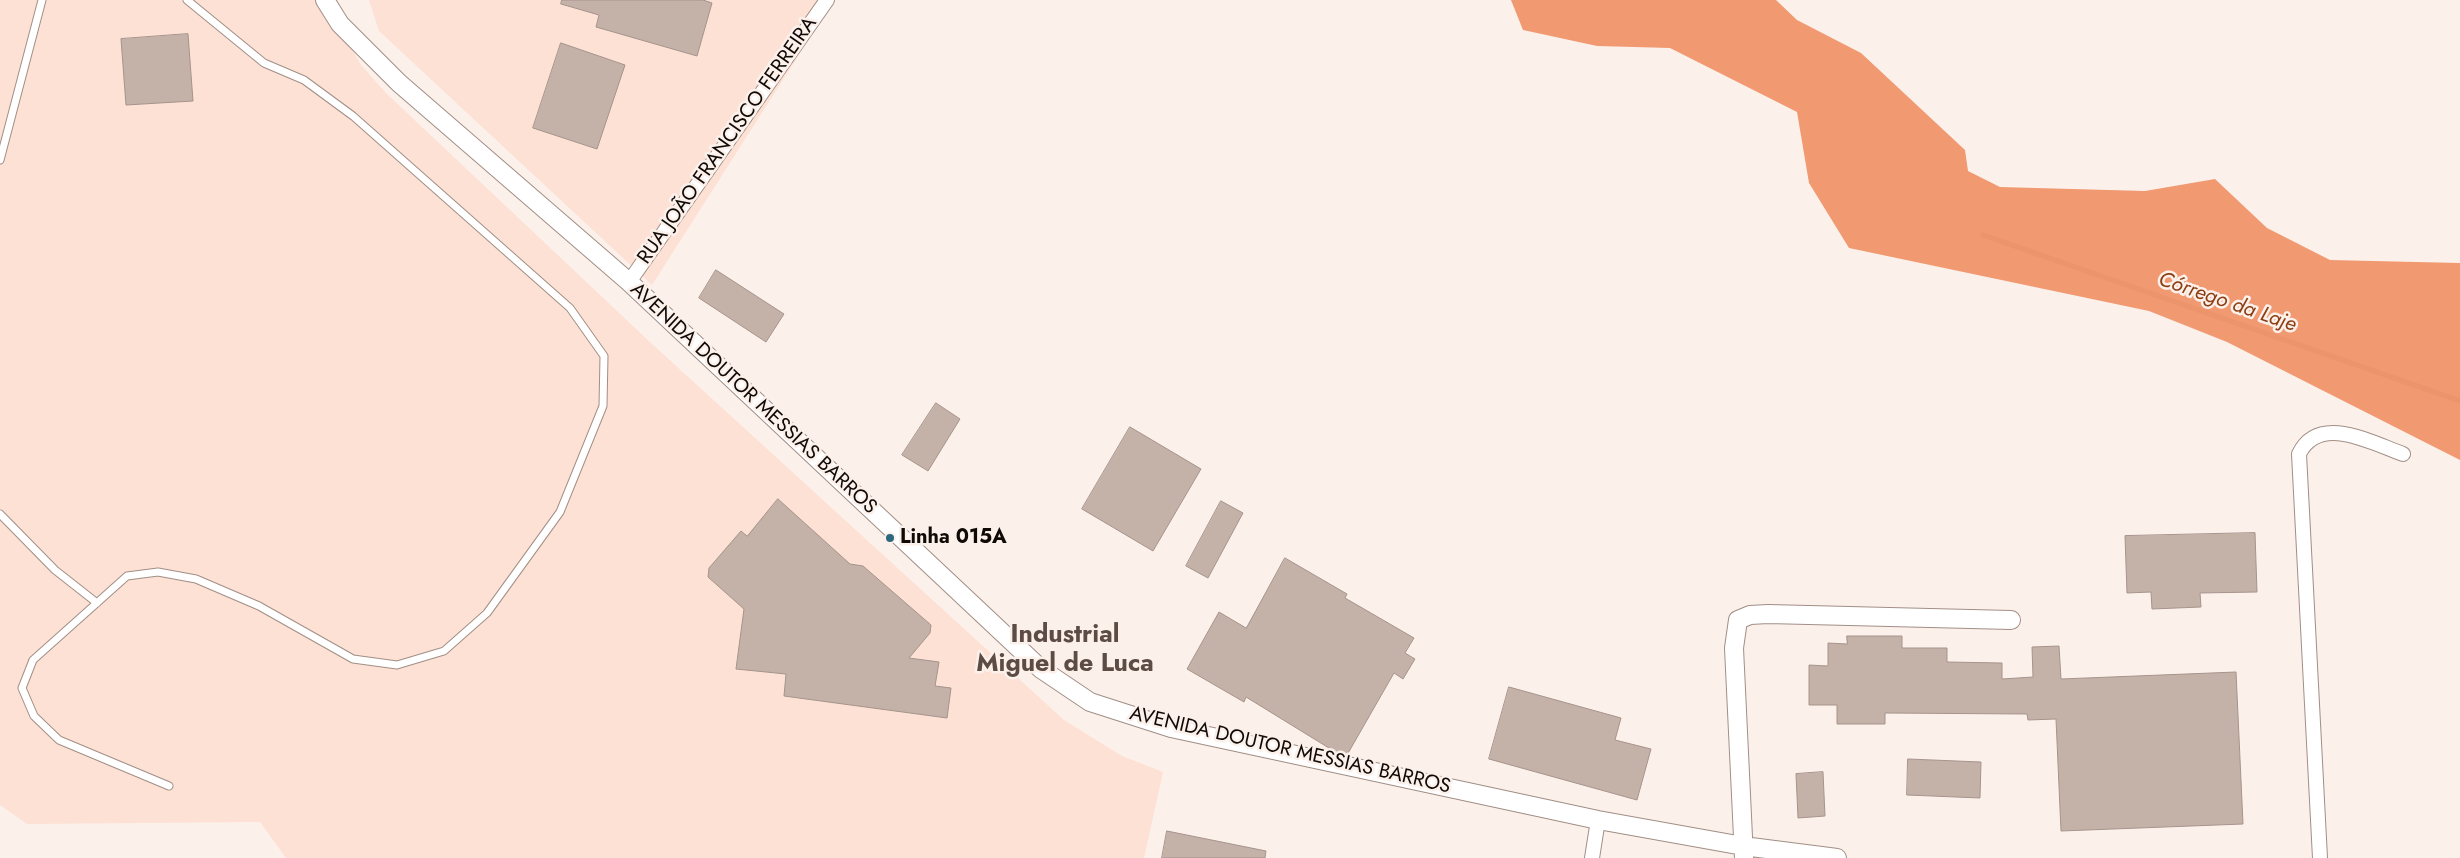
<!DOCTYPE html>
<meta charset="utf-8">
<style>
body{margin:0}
canvas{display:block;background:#fcf0eb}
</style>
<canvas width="2460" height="858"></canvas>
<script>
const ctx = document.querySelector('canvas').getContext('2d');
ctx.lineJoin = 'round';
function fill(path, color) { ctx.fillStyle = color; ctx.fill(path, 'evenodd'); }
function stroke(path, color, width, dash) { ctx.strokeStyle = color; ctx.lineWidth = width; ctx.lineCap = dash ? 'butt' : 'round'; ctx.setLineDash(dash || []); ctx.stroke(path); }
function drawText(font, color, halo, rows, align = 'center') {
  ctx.font = font + ' Jost,sans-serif'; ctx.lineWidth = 5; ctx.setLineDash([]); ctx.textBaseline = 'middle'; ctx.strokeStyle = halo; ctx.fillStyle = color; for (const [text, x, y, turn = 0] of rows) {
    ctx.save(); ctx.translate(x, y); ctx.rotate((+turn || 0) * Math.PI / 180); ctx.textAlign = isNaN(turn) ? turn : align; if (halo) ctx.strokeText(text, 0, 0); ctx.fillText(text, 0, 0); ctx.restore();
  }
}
fill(new Path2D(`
 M0,0h325l36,65 25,28 265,250 413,377 58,36 41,16 -19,86h-858l-26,-36 -233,2 -27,-19z
 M369,0h465l-182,285 -273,-254z`), '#fde1d4');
fill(new Path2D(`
 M1511,0h265l21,20 64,33 104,97 3,21 32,16 145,4 70,-12 52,49 63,32 130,3v197l-233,-118 -78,-31 -300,-63 -40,-65 -12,-71 -127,-64 -73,-2 -74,-16z`), '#f19a72');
stroke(new Path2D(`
 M1983,235l477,166`), '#ec956d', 5.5);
const building = new Path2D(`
 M562,0h141l9,3 -15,53 -101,-29 3,-12 -38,-11z
 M188,34l5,67 -67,4 -5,-66z
 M561,43l64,22 -28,84 -64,-21z
 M716,270l68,44 -18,28 -67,-44z
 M936,403l24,16 -32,52 -26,-16z
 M1130,427l71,42 -48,82 -71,-42z
 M778,499l72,65 13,2 68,59 -1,8 -21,25 30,4 -4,24 16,2 -4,30 -163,-22 2,-22 -50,-5 8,-60 -36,-32 1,-9 32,-37 6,5z
 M1221,501l22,12 -35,65 -22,-12z
 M2255,533l2,59 -57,1 1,14 -49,2 -1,-17 -24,1 -2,-57z
 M1285,558l62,36 -2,4 69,40 -9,15 10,6 -12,20 -9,-6 -47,82 -10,-2 -91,-56 -2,5 -57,-33 32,-57 27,16z
 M1847,636h55v12h45v14l55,1v16l31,-2 -1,-30 27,-1 2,33 175,-7 7,152 -182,7 -5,-112 -28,1 -1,-6 -142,-1v11h-48v-19h-28v-40l19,1v-23l19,1z
 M1509,687l112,31 -6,22 36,9 -14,51 -148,-41z
 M1908,759l73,3 -1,36 -73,-3z
 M1823,772l2,44 -27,2 -2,-44z
 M1167,831l99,20 -1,7h-103z`);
fill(building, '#c4b1a8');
stroke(building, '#a6948c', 1);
const service = new Path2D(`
 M0,160l42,-160
 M0,514l55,56 42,33
 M169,786l-110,-46 -25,-24 -12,-28 11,-28 94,-84 31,-4 38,7 63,27 94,53 44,6 47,-14 43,-38 73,-101 43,-106 1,-50 -34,-48 -217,-192 -49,-36 -40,-17 -77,-63`);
const minor = new Path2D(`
 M629,282l198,-282
 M1592,858l6,-38
 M2320,858l-21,-404c20,-41 73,-11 104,0`);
const tertiary = new Path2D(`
 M325,0l15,24 59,59 230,199 412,387 49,33 81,26 427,92 145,26 94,12
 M1744,858l-10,-210 4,-28 12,-5 18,-1 243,6`);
stroke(service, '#a18f86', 9);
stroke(minor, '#a18f86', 16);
stroke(tertiary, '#a18f86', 20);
stroke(service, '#fff', 7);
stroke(minor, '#fff', 14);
stroke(tertiary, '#fff', 18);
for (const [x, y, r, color] of [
 [890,538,5,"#2c697f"]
]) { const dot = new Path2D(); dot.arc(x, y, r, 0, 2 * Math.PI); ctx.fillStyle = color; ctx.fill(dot); stroke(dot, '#fcf0eb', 2); }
drawText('20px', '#100a07', '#fcf0eb', [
 ["RUA JOÃO FRANCISCO FERREIRA",728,141,-55],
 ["AVENIDA DOUTOR MESSIAS BARROS",753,399,43],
 ["AVENIDA DOUTOR MESSIAS BARROS",1290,751,13]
]);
drawText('bold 20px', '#100a07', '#fcf0eb', [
 ["Linha 015A",900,538]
], 'left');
drawText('italic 21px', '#8b3e12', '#fcf0eb', [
 ["Córrego da Laje",2227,303,19]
]);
drawText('bold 25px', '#5d4c45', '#fcf0eb', [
 ["Industrial",1065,636],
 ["Miguel de Luca",1065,665]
]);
</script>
